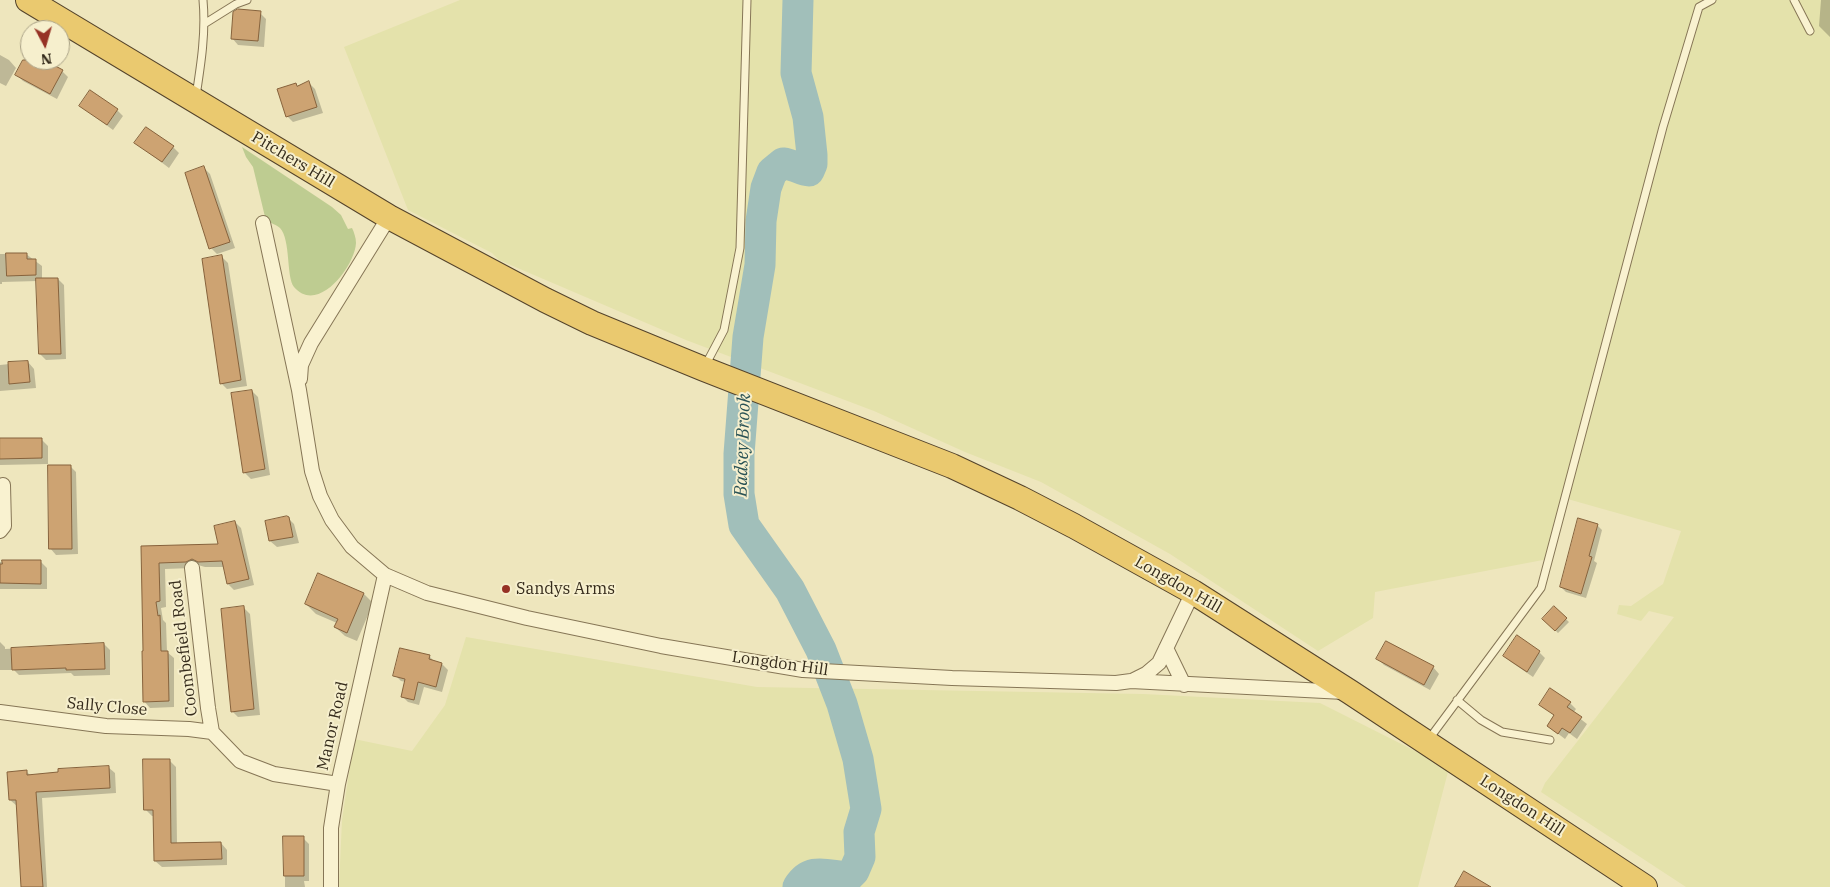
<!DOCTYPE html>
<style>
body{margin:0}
#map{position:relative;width:1830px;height:887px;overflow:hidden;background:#eee6bd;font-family:"IBM Plex Serif",serif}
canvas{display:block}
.north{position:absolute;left:20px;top:20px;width:50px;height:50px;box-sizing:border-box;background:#f6efcd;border:1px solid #a9a186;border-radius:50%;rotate:174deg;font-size:14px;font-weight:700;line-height:20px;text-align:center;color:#352b1b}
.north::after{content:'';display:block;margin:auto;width:18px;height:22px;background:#963225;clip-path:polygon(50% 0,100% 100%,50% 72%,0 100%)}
</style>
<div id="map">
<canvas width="1830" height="887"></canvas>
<div class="north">N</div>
</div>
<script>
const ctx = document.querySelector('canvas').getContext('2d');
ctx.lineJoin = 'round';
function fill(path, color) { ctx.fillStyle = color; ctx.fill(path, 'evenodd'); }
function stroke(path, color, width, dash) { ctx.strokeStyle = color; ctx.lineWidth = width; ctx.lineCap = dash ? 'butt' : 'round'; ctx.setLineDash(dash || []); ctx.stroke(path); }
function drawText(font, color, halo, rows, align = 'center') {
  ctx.font = font + ' "IBM Plex Serif",serif'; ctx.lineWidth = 4; ctx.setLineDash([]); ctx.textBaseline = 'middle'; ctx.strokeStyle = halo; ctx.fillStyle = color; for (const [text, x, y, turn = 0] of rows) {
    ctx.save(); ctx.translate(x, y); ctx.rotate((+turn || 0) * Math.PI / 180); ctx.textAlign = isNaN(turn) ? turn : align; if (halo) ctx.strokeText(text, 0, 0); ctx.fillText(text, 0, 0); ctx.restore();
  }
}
fill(new Path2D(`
 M460,0h1370v887h-144l-145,-95 4,-9 129,-166 -25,-6 -8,10 -24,-7 2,-9 12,1 32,-22 18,-53 -117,-33 -16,61 -173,33 -2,26 -55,33 -148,-97 -129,-72 -76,-30 -91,-41 -188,-71 -187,-80 -7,-7 -84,-43 -64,-163z
 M466,637l291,50 386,7 177,9 129,65 -31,119h-1079l3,-67 12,-81 58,12 33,-46z`), '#e4e2ab');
fill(new Path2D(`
 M242,147l90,60 9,8 7,14 4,-1c2,4 4,10 4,15 -1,23 -38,72 -62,44 -8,-10 -3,-47 -14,-59 -3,-3 -9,-5 -14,-7l-13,-54 -7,-10z`), '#becc91');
fill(new Path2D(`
 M1821,0h9v37l-11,-11z
 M260,13l6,6 -2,28 -26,-2 -6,-7z
 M28,53l2,1v6h11l21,11 6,6 -11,22 -34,-18 -6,-6z
 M0,55l9,5 7,8 -10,18 -6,-3z
 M309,83l6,6 8,24 -30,9 -6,-6 8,-32 3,3z
 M81,106l36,4 6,6 -10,14z
 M136,143l37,4 6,6 -10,15z
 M204,168l6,6 25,74 -18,6 -6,-6z
 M0,254h26l16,12v14l16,-1 6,6 2,74 -20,1 -6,-6 -2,-73 -36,1v2h-2z
 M222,257l6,6 19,123 -20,3 -6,-6z
 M28,362l6,7 2,19 -36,3v-26z
 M252,391l6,6 12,78 -19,4 -7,-7z
 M0,439l42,1 6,6v18l-48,1z
 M70,466l6,6 2,82 -22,1 -6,-7z
 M288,518l6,6 5,19 -22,4 -7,-6 -4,-19z
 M235,522l6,6 13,57 -20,5 -6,-6 -4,-17h-19l-7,-2 -6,3 -27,1 1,38 -5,1 2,12 3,3 1,29 7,6v49l-24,1 -6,-7 1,-49 -3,-105 77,-2z
 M1597,525l5,5 -8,31 3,2 -11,35 -20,-6 -5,-5z
 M0,562h41l6,6v21h-47z
 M319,575l45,19 9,9 -16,38 -12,-5 -10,-9 2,-4 -21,-9 -10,-10z
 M244,608l6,6 10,101 -22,2 -6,-6z
 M1554,608l15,14 -11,11 -14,-14z
 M0,642l5,5v2l99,-5 6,6v25l-36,1 -3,-3 -52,2 -5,-5h-14z
 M401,650l29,7 5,5 7,2 6,6 -6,22 -18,-5 -5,18 -11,-3 -6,-6 4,-14 -5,-1 -6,-6z
 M1539,652l6,6 -12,19 -22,-15 -7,-6z
 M1378,659l55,8 6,7 -9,16 -46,-25z
 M1570,703l6,6 -3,4 14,11 -10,15 -8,-6 -4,6 -17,-13 7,-10 -14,-11z
 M170,761l6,6 1,77 44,-1 6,7v15l-65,2 -7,-6 -1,-45h-2l-6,-6z
 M108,767l7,6 1,20 -74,5 5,89h-25l-5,-81 -7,-6 17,-28 4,4z
 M285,838h18l6,6v37h-5l1,6h-20z`), '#0003');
stroke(new Path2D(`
 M798,0l-2,73 12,44 4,38v9l-3,7c-7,0 -17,-7 -26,-8l-11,9 -6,16 -5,33 -1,44 -12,72 -9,117v40l5,31 46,65 31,60 21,54 16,55 8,50 -7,23 1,25 -6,14 -6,6c-20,-1 -37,-11 -50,10`), '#a1bfba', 31);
const building = new Path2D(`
 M238,9l23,2 -3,30 -27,-2 2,-27z
 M23,60h21l19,10 -13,24 -35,-19z
 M309,81l8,26 -31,10 -9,-28 19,-6 1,3z
 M90,90l28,19 -11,16 -28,-19z
 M146,127l28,19 -12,16 -28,-19z
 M204,166l26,76 -21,7 -24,-76z
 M6,253h21v6h9v16l-29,1z
 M222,255l19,125 -21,4 -18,-125z
 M36,278h22l3,76h-22z
 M28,361l2,21 -21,2 -1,-22z
 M252,390l13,79 -22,4 -12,-80z
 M0,438h42v20l-42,1z
 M48,465h23l1,84h-23z
 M287,516l2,1 4,20 -24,4 -4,-20z
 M1578,518l20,6 -9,32 3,1 -11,37 -21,-7z
 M235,521l14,58 -22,5 -5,-23 -24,1 -6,-3 -6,3 -27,1 1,38 -4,1 2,14 2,-1 1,36h7l1,50 -26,1 -1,-51h1l-2,-105 77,-2 -4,-18z
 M2,560h39v24l-41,-1v-19h2z
 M318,573l46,20 -17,40 -13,-6 4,-8 -33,-15z
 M244,606l10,103 -23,3 -10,-103z
 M1554,606l13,12 -12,13 -13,-12z
 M1517,635l23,16 -13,21 -24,-16z
 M1386,641l48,25 -10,19 -48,-26z
 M104,643l1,26 -39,1v-2l-54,2 -1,-22z
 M400,648l30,7 -1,4 13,4 -6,24 -18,-5 -4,18 -13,-3 4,-18 -12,-3z
 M1550,688l21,14 -4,5 15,10 -12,16 -8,-5 -4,6 -11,-8 7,-11 -15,-10z
 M143,759h27l1,84 50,-1 1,17 -68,2 -1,-51h-9z
 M109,766l1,22 -74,4 7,95h-22l-5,-87h-7l-2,-28 20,-2v5l31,-3v-3z
 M283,836h21v40h-20z
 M1464,871l27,16h-36z`);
fill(building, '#cda372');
stroke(building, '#86623c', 1);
const service = new Path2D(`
 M1794,0l16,31
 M204,24l32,-20 11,-4
 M196,96c5,-32 10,-64 7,-96
 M705,366l19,-36 16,-82 7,-248
 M1457,700l24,20 21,12 48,8
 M1429,739l112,-151 122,-461 36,-120 13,-7`);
const minor = new Path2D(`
 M263,223l36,167 13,81 8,25 12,24 20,27 33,28 42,18 100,25 134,28 142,24 149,8 164,5 15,-2 213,11
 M300,379l1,-14 10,-22 78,-126
 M0,531l4,-5 -1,-41
 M192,568l16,140 4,24 28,29 34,13 64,10
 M1166,648l18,37
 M1132,681l14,-7 13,-11 34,-71
 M0,712l106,14 83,3 23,3
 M331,887v-59l7,-44 47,-209`);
const trunk = new Path2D(`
 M28,0l361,217 156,83 47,23 112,46 248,97 68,32 54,28 119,66 157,100 295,195`);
stroke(service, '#867656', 9);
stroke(minor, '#867656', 16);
stroke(trunk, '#54432b', 26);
stroke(service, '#f9f2d0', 7);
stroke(minor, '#f9f2d0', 14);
stroke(trunk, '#eac96f', 24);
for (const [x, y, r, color] of [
 [506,589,5,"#963225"]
]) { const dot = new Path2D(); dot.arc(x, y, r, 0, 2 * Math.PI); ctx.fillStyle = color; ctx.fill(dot); stroke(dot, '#f6efcd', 2); }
drawText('16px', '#352b1b', '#f6efcd', [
 ["Pitchers Hill",293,160,31],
 ["Longdon Hill",1178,585,30],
 ["Coombefield Road",184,648,-97],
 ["Longdon Hill",780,664,8],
 ["Sally Close",107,707,5],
 ["Manor Road",333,726,-77],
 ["Longdon Hill",1522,806,33]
]);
drawText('16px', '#352b1b', '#f6efcd', [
 ["Sandys Arms",516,589]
], 'left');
drawText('italic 18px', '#2a5356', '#f6efcd', [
 ["Badsey Brook",743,445,-88]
]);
</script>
